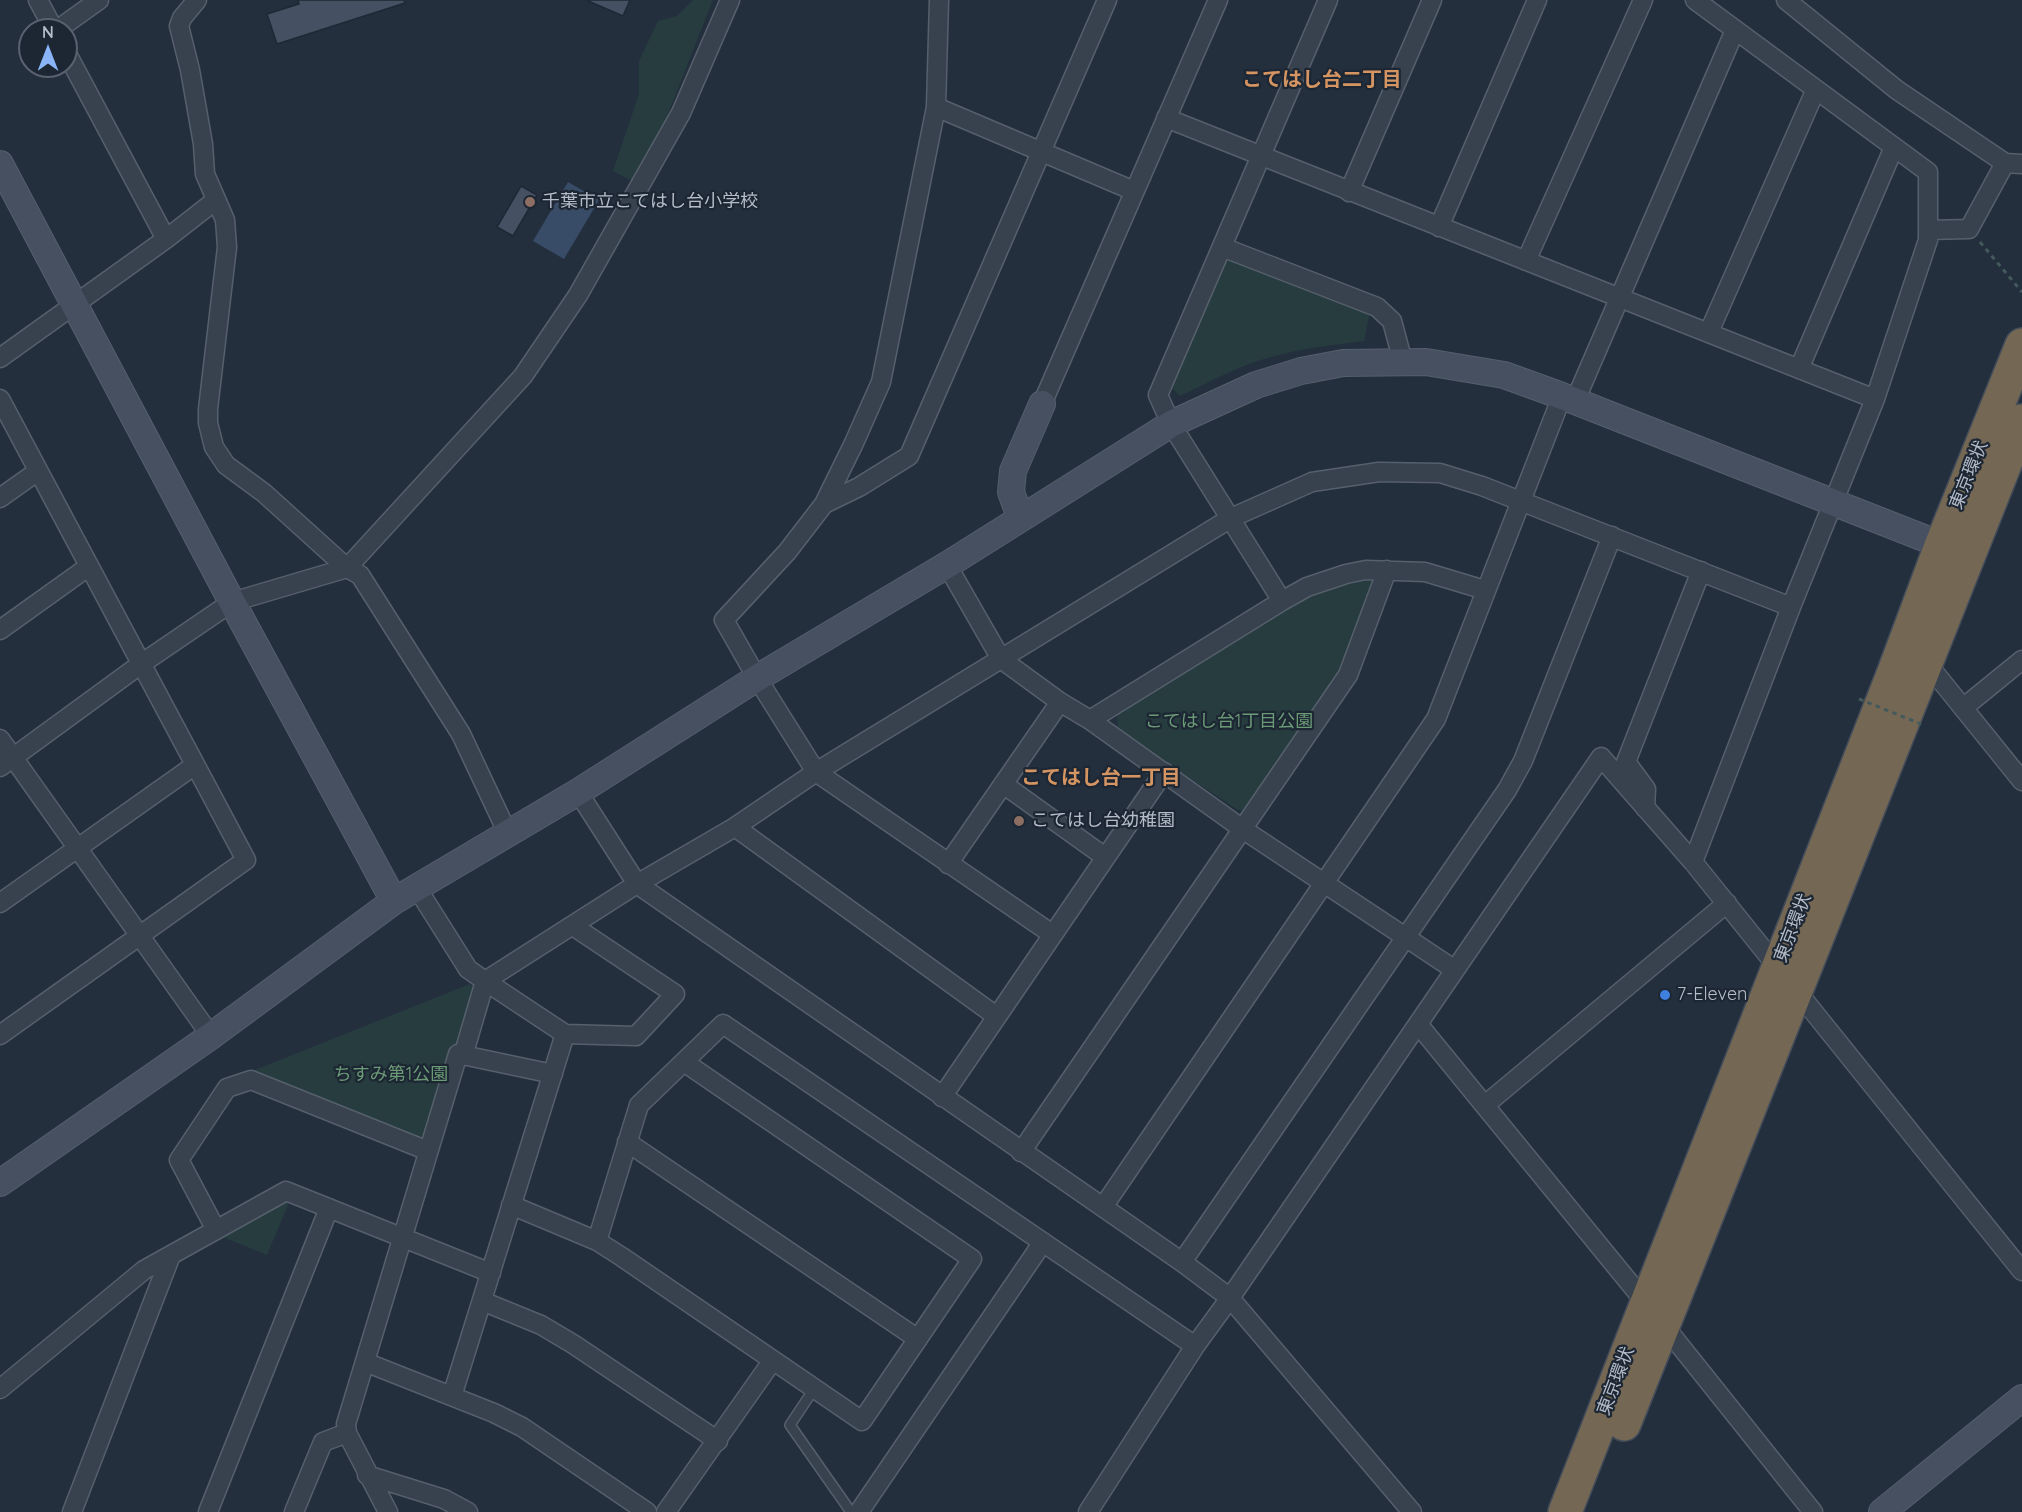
<!DOCTYPE html>
<meta charset="utf-8">
<style>
body{margin:0}
#map{position:relative;width:2022px;height:1512px;overflow:hidden;background:#242f3e;font-family:Quicksand,sans-serif}
canvas{display:block}
.north{position:absolute;left:18px;top:18px;width:60px;height:60px;box-sizing:border-box;background:#1d2633;border:2px solid #59626f;border-radius:50%;rotate:0deg;font-size:16px;font-weight:700;line-height:24px;text-align:center;color:#b4bcc9}
.north::after{content:'';display:block;margin:auto;width:21px;height:27px;background:#8ab4f8;clip-path:polygon(50% 0,100% 100%,50% 72%,0 100%)}
</style>
<div id="map">
<canvas width="2022" height="1512"></canvas>
<div class="north">N</div>
</div>
<script>
const ctx = document.querySelector('canvas').getContext('2d');
ctx.lineJoin = 'round';
function fill(path, color) { ctx.fillStyle = color; ctx.fill(path, 'evenodd'); }
function stroke(path, color, width, dash) { ctx.strokeStyle = color; ctx.lineWidth = width; ctx.lineCap = dash ? 'butt' : 'round'; ctx.setLineDash(dash || []); ctx.stroke(path); }
function drawText(font, color, halo, rows, align = 'center') {
  ctx.font = font + ' Quicksand,"Noto Sans JP",sans-serif'; ctx.lineWidth = 4.5; ctx.setLineDash([]); ctx.textBaseline = 'middle'; ctx.strokeStyle = halo; ctx.fillStyle = color; for (const [text, x, y, turn = 0] of rows) {
    ctx.save(); ctx.translate(x, y); ctx.rotate((+turn || 0) * Math.PI / 180); ctx.textAlign = isNaN(turn) ? turn : align; if (halo) ctx.strokeText(text, 0, 0); ctx.fillText(text, 0, 0); ctx.restore();
  }
}
fill(new Path2D(`
 M693,0h20l-73,185 -27,-14 26,-77v-33l19,-40 19,-5z
 M1234,258l136,54 -6,29c-31,4 -62,7 -93,16 -31,8 -61,25 -91,39l-10,-10 52,-125z
 M1371,580l5,7 -35,90 -90,133h-13l-120,-79 -1,-16 182,-113 36,-15z
 M470,984l6,7 -51,148 -11,3 -169,-68z
 M291,1198l-24,57 -44,-18z`), '#263c3f');
fill(new Path2D(`
 M568,182l31,18 -35,59 -31,-18z`), '#394c67');
const building = new Path2D(`
 M298,0h106l1,3 -128,41 -10,-30 32,-10z
 M586,0h44l-7,16z
 M521,186l16,9 -24,41 -16,-9z`);
fill(building, '#455162');
stroke(building, '#1f2835', 1.5);
const lane = new Path2D(`
 M814,1389l-24,36 61,87`);
const street = new Path2D(`
 M38,0l16,30
 M197,0l-15,18 -3,8 11,44 13,74 2,30 20,46 2,27 -19,162v14l6,24 12,18 38,28 83,75 13,7 101,159 47,100
 M939,0l-3,107 -55,275 -27,61 -30,61 -37,48 -63,68 33,58 59,94 236,162
 M1786,0l111,90 108,73 17,1
 M57,30l42,-30
 M66,52l100,187
 M936,107l198,84
 M1166,118l709,281
 M1349,192l83,-192
 M1439,227l98,-227
 M1928,230l41,-1 36,-66
 M1222,247l155,60 15,14 11,41
 M1526,261l117,-261
 M1709,332l107,-243
 M0,358l166,-119 50,-39
 M1799,369l95,-222
 M0,399l246,461 -246,175
 M1575,401l160,-371
 M1042,404l176,-404
 M0,498l38,-27
 M824,504l35,-17 50,-31 198,-456
 M947,565l54,94 59,43 30,18 154,110 211,140
 M1282,601l-111,-177 -13,-29 170,-395
 M0,630l88,-63
 M1926,662l96,119
 M1963,708l59,-48
 M1090,720l192,-119 25,-14 39,-13 20,-4 59,2 60,18
 M0,739l211,297
 M0,767l141,-103 91,-62 115,-34 176,-192 55,-81 103,-182 49,-113
 M1003,784l102,73
 M578,792l59,92 545,378 48,36 182,214
 M1645,808l1,-19 -20,-27 75,-191
 M735,827l261,189
 M1693,862l98,-255 84,-208 53,-159v-68l-233,-172
 M948,864l112,-162
 M417,888l51,81 17,12 80,53 71,2 39,-42 -102,-68
 M0,903l195,-138
 M1418,1024l228,279 167,209
 M463,1056l22,-75 152,-97 98,-57 81,-55 415,-254 81,-36 67,-10 61,1 42,13 309,121
 M942,1097l222,-325
 M1485,1105l242,-202
 M627,1142l291,197
 M1021,1152l327,-477 39,-105
 M511,1205l86,36 25,16 240,164 110,-162 -288,-197
 M1103,1207l333,-488 126,-323
 M216,1230l-37,-70 48,-72 24,-8 177,71
 M597,1241l42,-136 84,-81 472,322
 M1182,1262l325,-472 16,-29 89,-225
 M482,1301l59,24 32,19 145,97
 M365,1362l129,51 28,14 125,85
 M0,1389l144,-119 142,-79 205,82
 M452,1396l113,-362
 M367,1475l77,24 24,13
 M72,1512l99,-257
 M208,1512l121,-304
 M294,1512l29,-70 24,-9
 M388,1512l-41,-79 -1,-9 112,-370 95,20
 M666,1512l107,-152
 M859,1512l184,-270
 M1088,1512l107,-166 35,-48 371,-541 92,105 329,409`);
const secondary = new Path2D(`
 M0,164l232,438 162,299
 M1020,517l-9,-25 2,-21 29,-67
 M0,1183l211,-147 183,-135 184,-109 179,-114 190,-113 224,-141 85,-39 45,-14 42,-8 83,-1 78,13 58,21 395,155
 M1882,1512l140,-114`);
const highway = new Path2D(`
 M1624,1424l398,-1003
 M1565,1512l329,-840 47,-126 81,-201`);
stroke(lane, '#565f6c', 12);
stroke(street, '#565f6c', 21);
stroke(secondary, '#565f6c', 28);
stroke(highway, '#434c59', 36);
stroke(new Path2D(`
 M1980,242l42,50`), '#44595c', 3, [4.5, 4.5]);
stroke(lane, '#38414e', 9);
stroke(street, '#38414e', 18);
stroke(secondary, '#465061', 26);
stroke(highway, '#746855', 33);
stroke(new Path2D(`
 M1859,699l62,25`), '#44595c', 3, [4.5, 4.5]);
for (const [x, y, r, color] of [
 [530,202,6,"#8d6e63"],
 [1019,821,6,"#8d6e63"],
 [1665,995,6,"#3f7fe0"]
]) { const dot = new Path2D(); dot.arc(x, y, r, 0, 2 * Math.PI); ctx.fillStyle = color; ctx.fill(dot); stroke(dot, '#1d2633', 2); }
drawText('18px', '#b4bcc9', '#1d2633', [
 ["千葉市立こてはし台小学校",542,202],
 ["こてはし台幼稚園",1031,821],
 ["7-Eleven",1677,995]
], 'left');
drawText('18px', '#b4bcc9', '#1d2633', [
 ["東京環状",1969,475,-68],
 ["東京環状",1793,928,-69],
 ["東京環状",1616,1381,-69]
]);
drawText('18px', '#6b9a76', '#1d2633', [
 ["こてはし台1丁目公園",1229,722],
 ["ちすみ第1公園",391,1075]
]);
drawText('bold 20px', '#d59563', '#1d2633', [
 ["こてはし台二丁目",1322,80],
 ["こてはし台一丁目",1101,778]
]);
</script>
